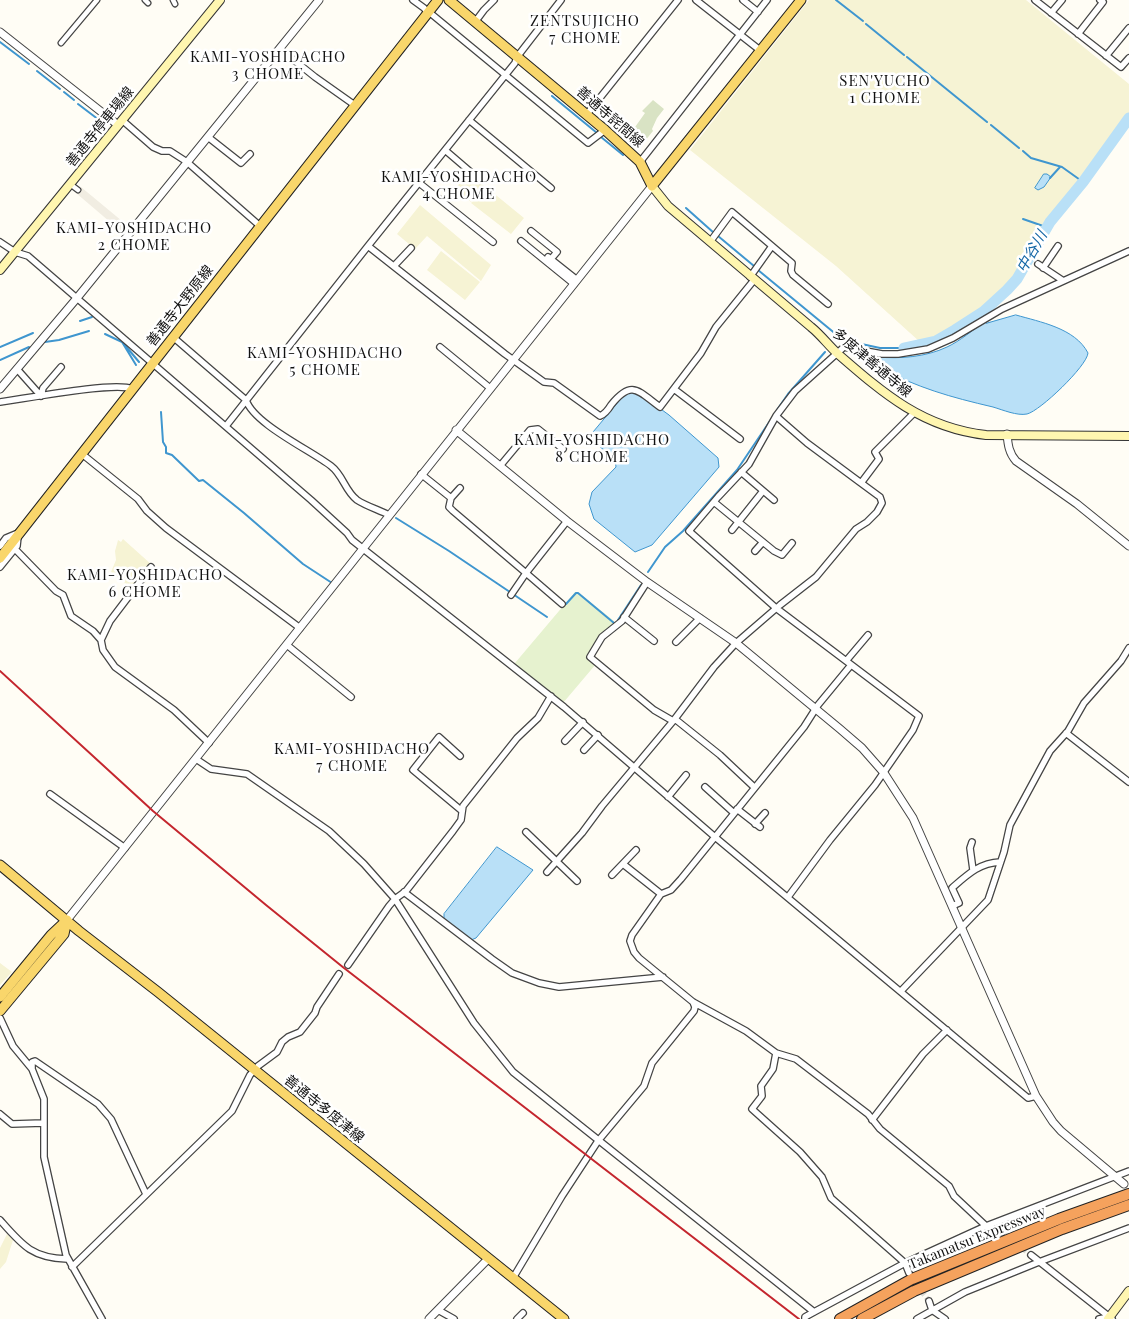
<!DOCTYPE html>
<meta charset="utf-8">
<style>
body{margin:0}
canvas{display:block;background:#fffdf5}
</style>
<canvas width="1129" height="1319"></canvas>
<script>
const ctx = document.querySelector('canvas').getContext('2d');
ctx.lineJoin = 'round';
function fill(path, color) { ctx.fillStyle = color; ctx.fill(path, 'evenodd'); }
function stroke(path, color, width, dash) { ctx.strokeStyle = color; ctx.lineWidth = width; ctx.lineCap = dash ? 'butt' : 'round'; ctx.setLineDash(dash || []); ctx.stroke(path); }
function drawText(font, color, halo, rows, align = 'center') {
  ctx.font = font + ' "Playfair Display","Noto Sans JP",serif'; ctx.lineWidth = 5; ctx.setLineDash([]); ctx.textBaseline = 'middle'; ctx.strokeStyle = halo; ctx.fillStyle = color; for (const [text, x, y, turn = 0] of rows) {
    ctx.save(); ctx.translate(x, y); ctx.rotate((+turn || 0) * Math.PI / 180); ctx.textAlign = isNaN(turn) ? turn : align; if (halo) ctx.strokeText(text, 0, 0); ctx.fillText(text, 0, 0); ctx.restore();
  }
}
fill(new Path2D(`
 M809,0h217l103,84v30l-49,69 -38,46 -32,54 -9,10 -7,4 -13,13 -31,21 -17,8 -13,3 -84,-76 -146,-116z
 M468,173l16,13 -13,16 -16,-13z
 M486,187l38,31 -13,16 -40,-31z
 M420,205l71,60 -10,16 -54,-45 -12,13 -18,-15z
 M441,251l39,31 -15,18 -38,-30z
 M123,539l29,26 -19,24 -22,-17 5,-12 -1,-9 2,-7 1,-4 3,2z
 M0,963l12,9 -12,13z
 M7,1234l6,6 -7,22 -6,7v-21z`), '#f6f3d4');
fill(new Path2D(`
 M653,100l11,9 -7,9 -5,11 1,2 -13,16 -12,-10 17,-24 -3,-2z`), '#d9e3c4');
fill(new Path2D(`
 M575,592h3l36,29 1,3 -27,33 8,7 -33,39 -47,-38 -1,-2z`), '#e6f2cf');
fill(new Path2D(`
 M81,187l47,39 -5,7 -47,-40z`), '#f1ede2');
const water = new Path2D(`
 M1044,174h3l4,3 -7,10 -6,3 -3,-2z
 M1016,315c24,7 59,13 72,38 -1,13 -48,58 -61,61 -10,2 -24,-4 -34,-7 -43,-10 -75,-19 -115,-40 -8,-5 -19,-9 -26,-17 9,1 16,6 26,7 22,2 48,0 69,-10 13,-6 26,-17 38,-26l1,2z
 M631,391h5l33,24 49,43 1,9 -67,78 -17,7 -41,-33 -5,-15 3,-12 24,-25 -1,-9 -27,-20 36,-43z
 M497,847l36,23 -57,68 -5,2 -27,-21v-5z`);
fill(water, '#b9e0f7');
stroke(water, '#3f96cf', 1);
stroke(new Path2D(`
 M836,0l27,21
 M866,24l38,31
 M0,42l29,22
 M907,57l80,65
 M37,71l23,18
 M64,92l10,8
 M552,96l45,37
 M78,104l25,19
 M991,125l28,23
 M601,137l22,18
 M1023,151l8,7 31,9 21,15
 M1050,178l10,-11
 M686,208l28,25
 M1023,219l23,8
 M718,236l36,30
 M758,270l85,70 37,8h24
 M80,321l12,-4
 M105,334l17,8 14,23
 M45,342l14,-2 30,-9
 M124,344l15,18
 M0,347l33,-14
 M0,360l29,-13
 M777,410l11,-16 37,-42
 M161,412l2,30 3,5v6l6,2 27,26 4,-1 41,33 59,51 29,19
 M396,518l53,33 98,66
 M648,572l17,-25 18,-16 54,-61 35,-52
 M566,604l10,-11h2l36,30
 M618,620l23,-35`), '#3f96cf', 2);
stroke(new Path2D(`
 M904,348l32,-7 19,-11 28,-18 24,-22 10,-11 33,-57 33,-40 46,-64`), '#b9e0f7', 11);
stroke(new Path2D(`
 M1002,1232l29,23
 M911,1277l18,24`), '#dbdad3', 5.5, [5.5, 3]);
const pedestrian = new Path2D(`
 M145,0l3,3
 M173,0l2,4
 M61,43l36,-43
 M74,187l4,3`);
const minor = new Path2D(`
 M413,0l11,8 4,5
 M696,0l65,51
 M743,0l15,12
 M1035,0l86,67 8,-9
 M429,12l159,131 17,-13
 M1051,13l11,-13
 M475,22l9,-12 10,-10
 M1078,34l25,-32 -3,-2
 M280,49l35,28 41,29
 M1106,56l23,-28
 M587,114l91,-114
 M122,120l31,27 9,4h8l17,11 73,64
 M469,120l82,68
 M208,137l33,26 9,-9
 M445,150l35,30
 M640,162l127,-162
 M418,182l75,60
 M531,231l26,21 -6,7
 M521,241l53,43
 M0,242l15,10 13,4 283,244 36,33 5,7 212,167 151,130 313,261 8,-2
 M710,242l22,-30 60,51 -1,8 2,4 35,29
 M368,246l137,108 39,28 10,1 46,33c5,-2 8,-6 11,-11 21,-26 27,-14 49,2l41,-54 15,-26 38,-47
 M548,257l29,23
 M1038,264l24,16
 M394,266l17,-18
 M1043,268l15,-22
 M750,277l22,-31
 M173,337l73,63c8,24 64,50 85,66 12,9 14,25 26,34 9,6 22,10 32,15
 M440,347l50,41
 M17,369l24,27
 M674,389l66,50
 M41,396l2,-8 18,-21
 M0,402c23,-3 116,-21 132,-13
 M776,416l31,27 54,40
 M226,426l142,-180 147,-183 2,-6 44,-57
 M82,454l56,45 9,12 19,17 134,100
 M500,466l30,-36 8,-1 25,20
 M741,472l33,28
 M421,474l30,24 -2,9 4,4 73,62 41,-52
 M451,498l9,-10
 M714,502l60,49 8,4 10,-12
 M732,530l31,-39
 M0,546l6,-8 12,-5
 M14,548l42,43 7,4 8,21 22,15 8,9 2,10 12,17 59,43 35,33
 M755,551l8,-9
 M0,567l17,-21 1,-9
 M647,582l-25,39 -20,16 -12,20 64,53 19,11
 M511,595l15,-22 36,31
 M624,617l30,24
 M101,640l9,-19 41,-54
 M676,642l24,-24
 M287,645l64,52
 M846,661l22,-26
 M851,665l-33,40 -14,22 -123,152 -10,11 -10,4 -29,41 -2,6 4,11 5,6 54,44 53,29 30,22 20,6 72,55 12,15 69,57 5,10 32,30 16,6
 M675,719l45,36 34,32
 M1066,733l63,49
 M565,741l18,-19
 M584,750l14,-15
 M460,756l-21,-19 -26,33 49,41
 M196,759l15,10 36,5 82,57 35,33 31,35 79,124 39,49 301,240
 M705,787l29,26
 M50,794l75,54
 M668,797l18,-22
 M737,809l23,18
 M755,824l10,-11
 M526,832l51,49
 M972,842l-2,6 3,22
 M623,864l38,30
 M547,872l35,-39 20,-27 72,-86 40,-53 22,-24 44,-38 36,-28 40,-48 11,-7 10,-10 5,-9 -2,-6 -19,-14 18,-24 -4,-7 39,-39
 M612,875l24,-25
 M404,892l88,67 20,14 27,10 20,4 104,-10
 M788,897l42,-57 45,-55 38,-55 6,-14 -143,-108 -87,-77 29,-34 31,-33 27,-48 19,-25 49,-44 38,7h16l30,-5 25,-11 49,-29 127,-58
 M952,906l7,-3 -7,-15c15,-13 27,-25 48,-26
 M348,965l41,-59 6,-7 11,-8 47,-60 8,-11 2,-14 54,-68 21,-20 13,-22
 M901,991l87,-91 16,-48 6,-27 40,-74 18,-20 16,-28 37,-42 8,-13
 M0,1018l13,28 19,23 12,30v58l22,98 36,64
 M776,1053l-3,16 -12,17 1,10 -10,13 48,43 22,25 9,21 74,65 4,10
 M32,1069v-7l3,-1 63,43 13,15 35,75
 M0,1114l12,10 31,-1
 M872,1120l51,-66 24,-24
 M0,1220c22,25 32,38 67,39
 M1031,1255l81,64
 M72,1267l160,-156 18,-36 8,-9 19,-14 5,-10 6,-5 12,-5 15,-19 2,-6 22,-33
 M513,1278l49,-82 36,-55 46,-55 8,-23 42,-52 1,-4 -2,-5
 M929,1301l3,9 13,9
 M438,1310l16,9
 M517,1319l6,-6
 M805,1319v-2l9,-5 91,-49 81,-37 143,-55
 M917,1319l48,-27 74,-30 90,-34
 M1099,1319l10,-2`);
const tertiary = new Path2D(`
 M0,32l118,93
 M0,389l77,-91 242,-298
 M456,430l111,91 80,61 89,61 104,86 22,19 22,25 29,45 123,278 17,26 8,9 63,53
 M1007,434c1,11 2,19 9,27l61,43 52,42
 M67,920l585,-734
 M429,1319l59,-60`);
const secondary = new Path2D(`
 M652,186l16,20c48,41 96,81 143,121 10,8 18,19 27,27 46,40 85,74 148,81l143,1
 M0,270l220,-270
 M1108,1319l21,-28`);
const primary = new Path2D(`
 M449,0l156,130 35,32 12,24 149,-186
 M0,558l438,-558
 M0,865l79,66 79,61 406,327
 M0,997l51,-62 16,-15
 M0,1011l64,-77 3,-14`);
const motorway = new Path2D(`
 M840,1319l72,-40 147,-60 70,-25
 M862,1319l52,-28 148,-62 67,-24`);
stroke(pedestrian, '#444', 7);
stroke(minor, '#444', 8);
stroke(tertiary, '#444', 9);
stroke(secondary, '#333', 10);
stroke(primary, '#222', 11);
stroke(motorway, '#222', 12);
stroke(pedestrian, '#fff', 4.5);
stroke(minor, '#fff', 5.5);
stroke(tertiary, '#fff', 7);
stroke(secondary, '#fff6b0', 8);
stroke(primary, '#f9d66b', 9);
stroke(motorway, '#f5a25d', 10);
stroke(new Path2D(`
 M0,671l153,140 113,94 78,63 455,351`), '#c4262e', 2);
drawText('14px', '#111', '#fff', [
 ["善通寺詫間線",610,117,41],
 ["善通寺停車場線",100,127,-51],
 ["善通寺大野原線",180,306,-52],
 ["多度津善通寺線",872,363,40],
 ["善通寺多度津線",324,1109,39],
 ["Takamatsu Expressway",977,1238,-22]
]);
ctx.letterSpacing = '1px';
drawText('15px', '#111', '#fff', [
 ["ZENTSUJICHO",585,21],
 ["7 CHOME",585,38],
 ["KAMI-YOSHIDACHO",268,57],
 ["3 CHOME",268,74],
 ["SEN'YUCHO",885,81],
 ["1 CHOME",885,98],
 ["KAMI-YOSHIDACHO",459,177],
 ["4 CHOME",459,194],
 ["KAMI-YOSHIDACHO",134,228],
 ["2 CHOME",134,245],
 ["KAMI-YOSHIDACHO",325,353],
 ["5 CHOME",325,370],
 ["KAMI-YOSHIDACHO",592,440],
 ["8 CHOME",592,457],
 ["KAMI-YOSHIDACHO",145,575],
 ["6 CHOME",145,592],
 ["KAMI-YOSHIDACHO",352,749],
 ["7 CHOME",352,766]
]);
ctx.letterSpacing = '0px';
drawText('italic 15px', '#1768a6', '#fff', [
 ["中谷川",1032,252,-60]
]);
</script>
